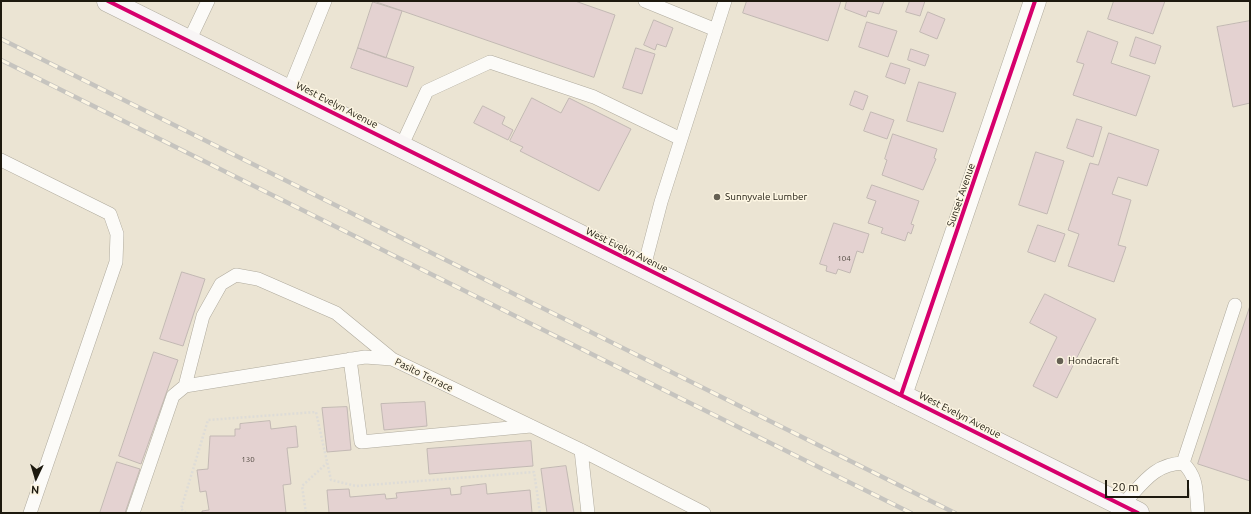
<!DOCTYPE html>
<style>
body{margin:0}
#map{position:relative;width:1251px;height:514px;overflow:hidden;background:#ebe4d3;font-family:Ubuntu,sans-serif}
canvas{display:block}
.frame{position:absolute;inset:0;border:2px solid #1d190e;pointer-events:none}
.north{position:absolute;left:16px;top:458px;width:40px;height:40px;-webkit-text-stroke:3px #fdf6e3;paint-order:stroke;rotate:184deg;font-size:11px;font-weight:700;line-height:16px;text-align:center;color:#1d190e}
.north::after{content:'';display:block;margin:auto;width:14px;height:18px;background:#1d190e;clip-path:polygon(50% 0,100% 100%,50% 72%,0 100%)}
.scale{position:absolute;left:1105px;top:480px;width:84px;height:18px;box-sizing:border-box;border:2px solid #1d190e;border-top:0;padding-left:5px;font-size:12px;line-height:14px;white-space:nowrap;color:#1d190e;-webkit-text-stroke:3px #fdf6e3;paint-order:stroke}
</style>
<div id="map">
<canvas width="1251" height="514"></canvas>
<div class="frame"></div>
<div class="north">N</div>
<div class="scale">20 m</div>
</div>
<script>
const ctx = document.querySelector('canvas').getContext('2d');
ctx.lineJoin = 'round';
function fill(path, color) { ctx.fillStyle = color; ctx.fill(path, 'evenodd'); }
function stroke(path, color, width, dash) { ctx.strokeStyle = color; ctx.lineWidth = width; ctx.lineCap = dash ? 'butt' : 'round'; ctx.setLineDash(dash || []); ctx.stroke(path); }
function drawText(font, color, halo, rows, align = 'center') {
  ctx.font = font + ' Ubuntu,sans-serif'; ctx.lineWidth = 3; ctx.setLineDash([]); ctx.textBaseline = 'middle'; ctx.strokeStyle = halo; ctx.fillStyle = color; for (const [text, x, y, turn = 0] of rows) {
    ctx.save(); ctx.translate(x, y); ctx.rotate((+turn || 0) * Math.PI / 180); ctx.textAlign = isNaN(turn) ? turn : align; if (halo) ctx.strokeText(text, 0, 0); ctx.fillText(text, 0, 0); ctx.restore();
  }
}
const building = new Path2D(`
 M374,1h201l40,14 -21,62z
 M747,1h94l-13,40 -85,-28z
 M847,1h37l-5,13 -11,-3 -2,6 -21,-8z
 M910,1h15l-5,15 -14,-4z
 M1114,1h51l-12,33 -45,-15z
 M373,2l29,9 -16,47 -28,-10z
 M928,12l17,7 -8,20 -17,-7z
 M654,20l19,8 -7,19 -9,-3 -2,6 -11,-5z
 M1250,21v82l-17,4 -16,-80z
 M867,22l30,9 -9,26 -29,-10z
 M1088,31l30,11 -7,21 39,13 -14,40 -63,-21 11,-31 -7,-2z
 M1136,37l25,9 -6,18 -25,-8z
 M358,48l56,19 -7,20 -56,-19z
 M636,48l19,6 -13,40 -19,-6z
 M911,49l18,6 -4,11 -17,-6z
 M891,63l19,6 -5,15 -19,-7z
 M919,82l37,11 -13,39 -36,-11z
 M855,91l13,5 -5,14 -13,-5z
 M532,98l29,15 8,-15 62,31 -32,62 -79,-40 3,-4 -13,-6z
 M483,106l22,11 -3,7 11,6 -5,10 -34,-17z
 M871,112l23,8 -7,19 -23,-8z
 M1077,119l25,8 -9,30 -26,-9z
 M1109,133l50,17 -12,36 -29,-9 -6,17 19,6 -13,45 8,2 -12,35 -46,-16 11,-32 -11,-4 22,-67 8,2z
 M893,134l44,15 -3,9 2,1 -13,31 -41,-15 5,-15 -2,-1z
 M1036,152l28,9 -17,53 -28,-9z
 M872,185l47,16 -8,23 3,1 -3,9 -3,-2 -3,9 -24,-8 2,-5 -15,-5 8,-22 -9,-3z
 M834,223l35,11 -6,19 -6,-2 -7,22 -12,-4 -2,5 -10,-3 1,-5 -7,-2z
 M1038,225l27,9 -10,28 -27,-10z
 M182,272l23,7 -22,67 -23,-7z
 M1045,294l51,25 -39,79 -24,-12 24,-49 -27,-14z
 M1250,306v175l-52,-17z
 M154,352l24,8 -37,104 -22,-8z
 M425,402l2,24 -43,4 -3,-26z
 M347,407l4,43 -24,2 -5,-44z
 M270,421l1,8 25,-3 2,21 -11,1 4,36 -8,1 3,28h-84v-2l7,-1 -3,-19 -6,1 -3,-22 11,-1 2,-33h25v-7h5v-5z
 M531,441l2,25 -104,8 -2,-25z
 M117,462l23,7 -15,44h-25z
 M566,466l8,47h-27l-6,-44z
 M486,484l1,10 43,-4 2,23h-203l-2,-23 22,-1 1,8 35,-3 1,5 11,-1 -1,-5 54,-5 1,7 10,-1v-7z`);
fill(building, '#e4d2d1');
stroke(building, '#c2b8b3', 1);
const lane = new Path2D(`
 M645,1l71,29
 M189,41l19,-40
 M289,90l36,-89
 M401,147l26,-56 63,-29 104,35 87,42
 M1,160l109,54 7,20 -1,28 -86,251
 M644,267l17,-65 64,-201
 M350,359l11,83 170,-16
 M185,386l18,-70 18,-32 15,-9 22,4 78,34 56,46
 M581,450l7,63
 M1183,463l52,-158
 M1122,505c20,-20 31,-41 61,-42 15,14 13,30 15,50
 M133,513l40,-117 12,-10 180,-29 27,2 189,91 123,63`);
const street = new Path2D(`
 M901,395l134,-394`);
const secondary = new Path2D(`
 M108,1l1030,512`);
stroke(lane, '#afaa9d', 14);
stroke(street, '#afaa9d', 23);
stroke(secondary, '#afaa9d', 23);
stroke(new Path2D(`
 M186,513l-5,-4 27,-89 108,-8 15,68 25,6 178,-14 6,41
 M306,513l-4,-27 25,-23`), '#dedcd7', 2.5, [2, 2]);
stroke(lane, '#fcfbf8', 13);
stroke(street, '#fcfbf8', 22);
stroke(secondary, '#f8f5f5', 22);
const rail = new Path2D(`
 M1,39l954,474
 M1,60l910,453`);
stroke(rail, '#c6c4bf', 4.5);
stroke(rail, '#fdf6e3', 3, [9]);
stroke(new Path2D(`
 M108,1l1030,512
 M901,395l134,-394`), '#d6006c', 4);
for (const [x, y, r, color] of [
 [717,197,4,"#656053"],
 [1060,361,4,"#656053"]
]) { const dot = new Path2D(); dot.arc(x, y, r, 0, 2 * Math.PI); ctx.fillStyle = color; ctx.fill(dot); stroke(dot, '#fdf6e3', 1.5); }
drawText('8px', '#4f473f', null, [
 ["104",844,258],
 ["130",248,459]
]);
drawText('10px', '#1d190e', '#fdf6e3', [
 ["West Evelyn Avenue",337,105,27],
 ["Sunset Avenue",961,195,-71],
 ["West Evelyn Avenue",627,250,26],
 ["Pasito Terrace",424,375,26],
 ["West Evelyn Avenue",960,415,27]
]);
drawText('10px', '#1d190e', '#fdf6e3', [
 ["Sunnyvale Lumber",725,197],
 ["Hondacraft",1068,361]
], 'left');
</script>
